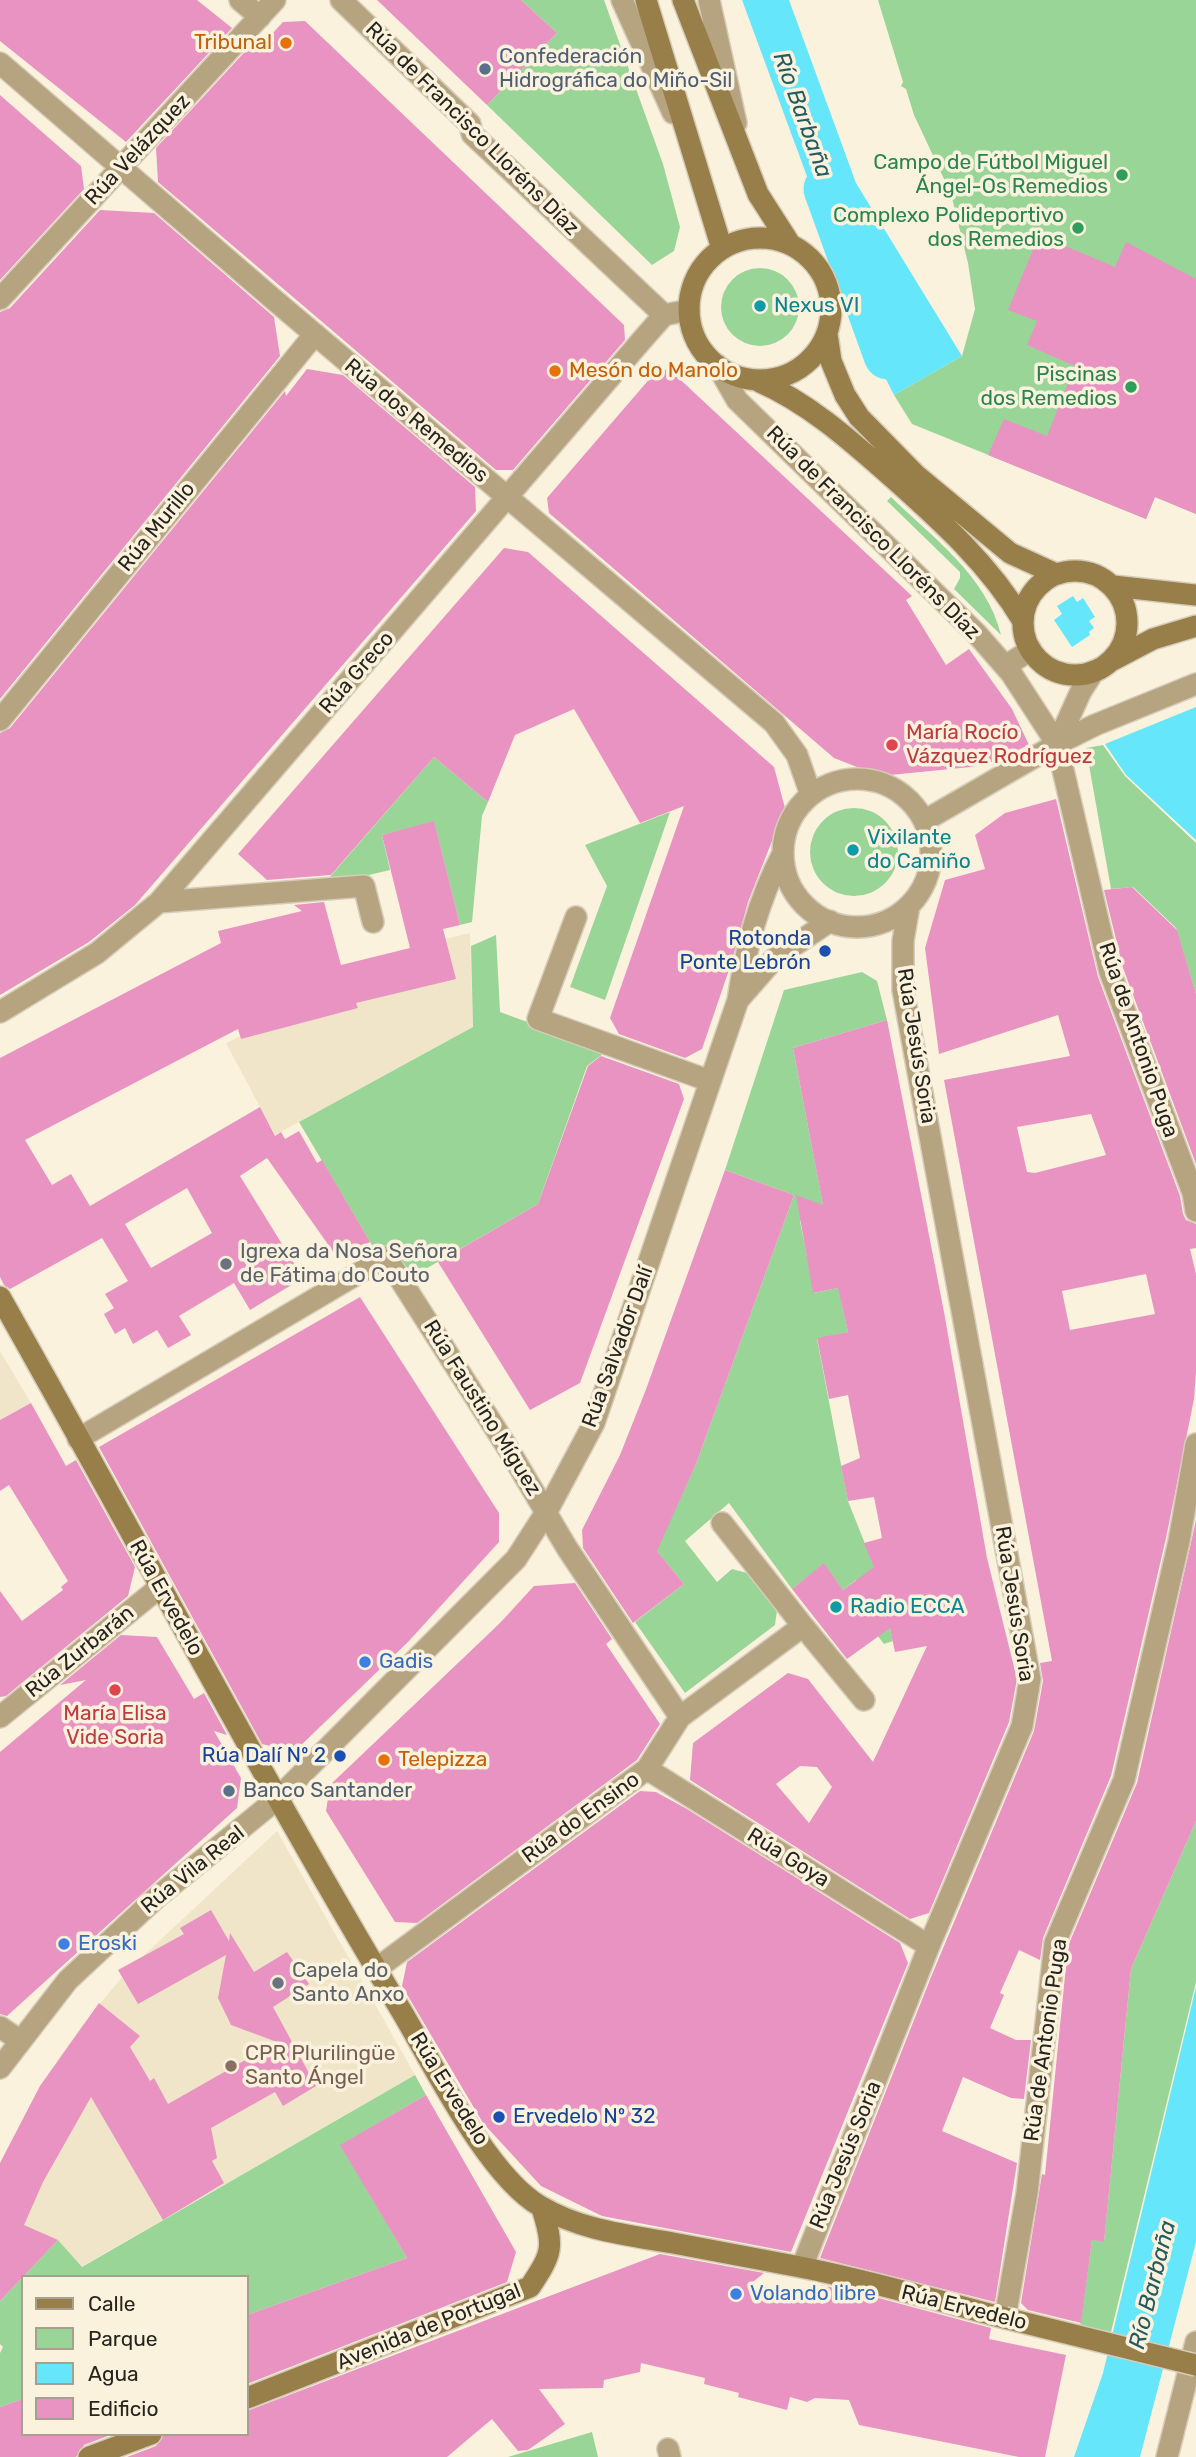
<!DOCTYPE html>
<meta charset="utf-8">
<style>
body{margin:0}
#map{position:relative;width:1196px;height:2457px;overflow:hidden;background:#fbf2dd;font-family:Rubik,sans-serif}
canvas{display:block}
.legend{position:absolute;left:21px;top:2275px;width:228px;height:161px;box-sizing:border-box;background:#fbf2dd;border:2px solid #a6a090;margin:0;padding:9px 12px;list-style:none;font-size:21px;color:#27241d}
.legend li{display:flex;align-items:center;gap:14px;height:35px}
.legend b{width:35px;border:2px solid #a6a090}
</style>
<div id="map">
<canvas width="1196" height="2457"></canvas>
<ul class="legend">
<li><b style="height:9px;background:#987e48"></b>Calle</li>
<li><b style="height:19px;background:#9ad598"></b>Parque</li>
<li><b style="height:19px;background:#65e6fb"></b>Agua</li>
<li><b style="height:19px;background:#e893c2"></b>Edificio</li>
</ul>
</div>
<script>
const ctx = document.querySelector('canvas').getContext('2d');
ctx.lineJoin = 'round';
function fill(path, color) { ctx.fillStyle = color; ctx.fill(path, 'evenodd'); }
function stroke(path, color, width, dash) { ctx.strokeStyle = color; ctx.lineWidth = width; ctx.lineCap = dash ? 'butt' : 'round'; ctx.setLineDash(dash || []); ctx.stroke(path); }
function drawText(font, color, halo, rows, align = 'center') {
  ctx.font = font + ' Rubik,sans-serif'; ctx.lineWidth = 7; ctx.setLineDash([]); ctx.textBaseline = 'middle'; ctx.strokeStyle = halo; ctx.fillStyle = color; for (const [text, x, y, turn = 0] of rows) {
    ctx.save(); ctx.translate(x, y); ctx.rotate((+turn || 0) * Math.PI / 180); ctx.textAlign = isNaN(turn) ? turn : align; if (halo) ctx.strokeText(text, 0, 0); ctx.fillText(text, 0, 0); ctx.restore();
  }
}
fill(new Path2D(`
 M470,933l3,94 -198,108 -49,-92 219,-104z
 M0,1351l31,52 -31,17z
 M277,1831l138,244 -334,192 -23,-27 -58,61v-138l40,-77 41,-59 46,-56z`), '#f1e5c9');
fill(new Path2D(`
 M521,0h83l59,164 17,63 -6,24 -22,14 -165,-160 70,-72z
 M878,0h318v514l-41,-17 -9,22 -234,-95 -18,-29 68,-39 13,-47 -7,-46 -17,-69 -37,-79 -8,-26 -5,-3 2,-4z
 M721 307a39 39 0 1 1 78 0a39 39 0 1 1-78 0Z
 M891,497c41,40 96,79 110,138l-47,-46 6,-11v-6l-73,-71z
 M1103,745l22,31 71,67v151l-20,-66 -43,-41 -22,2 -25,-141z
 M434,757l54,45 -6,14 -10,106 -12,3 -26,-103 -52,13 8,35 -68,16z
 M810 852a44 44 0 1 1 88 0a44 44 0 1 1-88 0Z
 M670,812l-65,188 -35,-13 37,-101 -22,-41z
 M496,935l4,77 107,39 -20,15 -49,138 -142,82 -97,-164 174,-95 -2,-81z
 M862,972l15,9 10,39 -94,28 32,167 -25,6 14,72 121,-26 -94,33 7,32 -31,7 31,162 31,78 14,62 -9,3 -25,-32 -3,-32 -13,10 -19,-26 -32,25 -63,-86 -44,38 32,41 15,-13 15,4 30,37 -2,15 -90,68 -50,-71 49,-38 -28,-34 40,-86 98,-269 -69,-25 59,-180z
 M1196,1821v161l-85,350 -31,-5 12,-87 12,1 27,-272z
 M415,2075l11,20 -85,50 66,113 -160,57v-38h-224v122l-23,8v-54l3,-6 -3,-3v-43l58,-61 24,27z
 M592,2432l6,25h-90l10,-3z`), '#9ad598');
fill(new Path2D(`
 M742,0h47l67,183 106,173 -68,39 -37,-73 2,-14 8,-12 -20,-56 -21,-12z
 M1073,596l4,6 6,-4 12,19 -6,4 5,7 -5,4 1,3 -18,12 -18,-27 8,-6 -5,-8z
 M1196,707v133l-70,-65 -21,-31z
 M1196,1987v255l-56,215h-66l29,-84z`), '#65e6fb');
stroke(new Path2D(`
 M828,189l60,166`), '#65e6fb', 49);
fill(new Path2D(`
 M0,0h197l35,28 -106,114 -126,-101z
 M377,0h144l36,33 -70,72z
 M305,21l319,304 1,15 -112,130h-17l-338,-288 -2,-34 96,-104 6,5 25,-27z
 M0,95l81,71 3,23 -84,91z
 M100,210l54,3 120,104 6,39 -280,343v-387l10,-4z
 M1039,235l76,32 11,-25 70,37v235l-41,-17 -9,22 -158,-64 16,-36 43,17 28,-70 -48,-21 10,-24 -29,-11z
 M307,369l36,6 132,112 1,24 -341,394 -46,37 -89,53v-262l10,-5 275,-337 1,5z
 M658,369l12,1 242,226 -6,4 40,65 23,-16 43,60 17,36 -40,18 -18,4 -91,9 -46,-18 -285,-245 -2,-15z
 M504,548l24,4 246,215 11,41 -37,94 -17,62 -29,85 -17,9 -66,-24 -9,-16 74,-212 -44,17 -66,-114 -59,26 -27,67 -54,-45 -103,118 -64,5 -29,-26z
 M1056,799l42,178 82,219 3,18 3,6 10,4v24l-6,1 6,25v98l-2,27 -28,139 -55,238 -68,162 -3,22 -21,-10 -19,43 4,2 -14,33 26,12h15l-7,59 -13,-1 -48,-21 -21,54 75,32 -22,139 -175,-44 111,-281 103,-246 9,-50 -3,-18 12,-2 -108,-581 126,-24 -12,-41 -119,39 -14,-106 20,-68 40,-11 -10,-34 30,-22zM1091,1114l15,41 -71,18 -8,-1 -10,-45zM1146,1274l9,40 -85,16 -8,-39z
 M434,821l26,104 -17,4 13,50 -100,24 2,5 -117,31 -3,-10 -213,111 27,45 19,-11 19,32 170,-99 15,29 6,-4 4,7 14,-8 18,32 5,-3 48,82 -31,18 -72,-102 -27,18 63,102 -53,32 -16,-27 -55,33 12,19 -23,13 -11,-18 -24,14 -8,-16 -10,6 -11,-20 10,-6 -9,-14 23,-13 -26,-43 -92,51 -6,-4 -4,-8v-219l221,-115 -3,-12 84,-20 -8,-6 30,-3 17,63 69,-17 -28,-113zM187,1188l25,45 -61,35 -26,-44z
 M1132,887l45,43 19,64v170l-73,-196 -19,-78z
 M887,1020l57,292 43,246 30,121 -8,43 -80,191 -19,6 -220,-139 3,-37 95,-70 20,6 65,83 54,-116 -32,6 -5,-24 -43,31 -55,-70 32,-26 19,27 31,-23 -10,-24 18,-5 -8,-41 -26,4 -7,-35 19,-8 -12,-63 -19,4 -12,-61 31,-6 -10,-44 -25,5 -17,-98 27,10 -30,-157zM800,1766l17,1 15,20 -23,36 -33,-39z
 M601,1056l78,28 5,15 -104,284 -50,27 -92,-148 100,-58 50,-138z
 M725,1170l69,25 -98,269 -39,87 27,33 -51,39 -50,-75 -1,-18 38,-75 25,-63z
 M360,1297l139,216v29l-91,100 -114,110 -32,-8 -163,-297z
 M31,1403l35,63 10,-6 59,107 -7,29 -122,100 -6,1v-106l22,30 41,-31 -2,-3 7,-6 -59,-96 -9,6v-71z
 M1196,1520v301l-65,148 -27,273 -12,-2 -11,83 -53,-13 -7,-7 21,-129 3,1 23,-229 69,-163z
 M575,1583l37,56 -6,5 54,80 -23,36 -220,163 -22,-1 -69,-111 4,-26 170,-162 34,-37z
 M121,1635l36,2 37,62 10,-6 23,42 -13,-4 27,47 -4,30 -230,208 -7,-2v-262l86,-72 -26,5z
 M640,1791l16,1 31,17 213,134 8,20 -117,289 -189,-36 -61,-30 -58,-63 -81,-137 5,-24z
 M211,1910l18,31 1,-8 24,39 33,-20 22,32 -36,23 43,79 -33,20 -8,-14 -64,36 6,30 -5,3 12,22 -61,37 -72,-123 -48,85 -19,43 34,15 -58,61v-138l40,-77 59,-83 41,33 -10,11 20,34 4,-3 14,26 109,-62 -46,-17 -13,-27 8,-43 -88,49 -20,-34 66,-36 -4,-6z
 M426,2095l90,157 -9,30 -260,102v-69l160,-57 -67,-113z
 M660,2254l104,19 -15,12 74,19 -2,-19 50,11 120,32 -2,11 77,16 -21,102h-26l-160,-32 -10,-25 -34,-2 -8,4 -17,-5 -3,13 -49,-13 1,-4 -35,-9 1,-6 -64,-15 -1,9 -36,8 -1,8 -64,1 26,35 -37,26 -10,1 -26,-32 -45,38h-320l29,-11 8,-12h83v-23z
 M23,2399v35h90l-29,11 -8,12h-76v-50z`), '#e893c2');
const street = new Path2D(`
 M240,0l20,17
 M341,0l129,124 2,10 192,181
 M622,0l51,113
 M709,0l27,123
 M0,63l272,235 502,425 23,32 14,40
 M0,299l275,-299
 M717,365l20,35 239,233 35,40 46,71 53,228 83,221 3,18
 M1005,666l26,-16
 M0,720l315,-386
 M1057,744l38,-19 101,-41
 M783 853a74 74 0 1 1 148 0a74 74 0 1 1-148 0Z
 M924,821l133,-77 24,-53 13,-20
 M159,902l205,-16 9,36
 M576,917l-38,102 172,62
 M739,999l35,-40 56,-38
 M0,1012l97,-59 62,-51 483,-562 22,-25 25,-5
 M78,1439l308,-182 123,193 58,98 113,169
 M722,1523l81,103
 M0,1717l160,-130
 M647,1769l282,177
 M376,1969l271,-200 33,-52 123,-91 61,74
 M0,2027l19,13
 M0,2068l68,-88 88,-82 121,-99 239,-240 31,-48 47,-88 144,-423c8,-53 20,-99 45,-147
 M802,2267l127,-321 93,-220 8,-47 -127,-689v-49l6,-35
 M1005,2318l22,-125 28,-250 69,-163 55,-239 17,-97
 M668,2449l2,8
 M1167,2457l29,-115`);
const secondary = new Path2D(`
 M646,0l76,249
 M683,0l75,194 32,50
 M689 309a71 71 0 1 1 142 0a71 71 0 1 1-142 0Z
 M827,334l4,27 14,34 14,22 57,58 94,78 46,21
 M758,381c51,22 93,60 135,97 49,44 96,86 130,143
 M1023 623a52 52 0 1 1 104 0a52 52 0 1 1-104 0Z
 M1113,586l83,9
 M1113,660l40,-21 43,-13
 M0,1297c135,238 261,481 402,715 32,54 86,164 138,194 40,24 87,29 133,37 41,8 81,15 122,23 70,13 140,34 210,52
 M247,2398l283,-111c23,-35 24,-39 12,-79
 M89,2457l62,-23`);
stroke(street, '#d5cdba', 24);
stroke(secondary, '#d5cdba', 24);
stroke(street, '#b6a481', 21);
stroke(secondary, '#987e48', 21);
const secondaryBridge = new Path2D(`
 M1005,2318l191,47`);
stroke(secondaryBridge, '#d5cdba', 24, []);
stroke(secondaryBridge, '#987e48', 21);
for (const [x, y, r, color] of [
 [286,43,7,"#e8710a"],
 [485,69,7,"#5c6f8a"],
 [1122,175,7,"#2e9e5b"],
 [1078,228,7,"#2e9e5b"],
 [760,306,7,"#0f9aa8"],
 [555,371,7,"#e8710a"],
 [1131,387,7,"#2e9e5b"],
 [892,745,7,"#e0444e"],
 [853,850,7,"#0f9aa8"],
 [825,951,7,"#1a4fb4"],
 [226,1264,7,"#6b7280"],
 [836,1607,7,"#0f9aa8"],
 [365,1662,7,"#3f7fe0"],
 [115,1690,7,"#e0444e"],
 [340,1756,7,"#1a4fb4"],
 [384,1760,7,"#e8710a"],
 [229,1791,7,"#5c6f8a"],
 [64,1944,7,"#3f7fe0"],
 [278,1983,7,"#6b7280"],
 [231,2066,7,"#8d6e63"],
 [499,2117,7,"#1a4fb4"],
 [736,2294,7,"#3f7fe0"]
]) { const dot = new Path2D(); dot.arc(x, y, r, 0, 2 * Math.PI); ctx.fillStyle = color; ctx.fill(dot); stroke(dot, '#fbf2dd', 2.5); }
drawText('21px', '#c56008', '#fbf2dd', [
 ["Tribunal",272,43,"right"],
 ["Mesón do Manolo",569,371],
 ["Telepizza",398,1760]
], 'left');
drawText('21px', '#4e5e75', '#fbf2dd', [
 ["Confederación",499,57],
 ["Hidrográfica do Miño-Sil",499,81],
 ["Banco Santander",243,1791]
], 'left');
drawText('21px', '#27241d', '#fbf2dd', [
 ["Rúa de Francisco Lloréns Díaz",472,129,45],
 ["Rúa Velázquez",138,150,-47],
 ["Rúa dos Remedios",416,421,40],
 ["Rúa Murillo",157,527,-51],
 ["Rúa de Francisco Lloréns Díaz",873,533,45],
 ["Rúa Greco",357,673,-49],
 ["Rúa de Antonio Puga",1138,1040,71],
 ["Rúa Jesús Soria",916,1046,81],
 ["Rúa Salvador Dalí",618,1347,-70],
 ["Rúa Faustino Míguez",482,1408,58],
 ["Rúa Ervedelo",166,1598,61],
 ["Rúa Jesús Soria",1014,1604,81],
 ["Rúa Zurbarán",80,1652,-39],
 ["Rúa do Ensino",581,1818,-36],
 ["Rúa Goya",788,1858,32],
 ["Rúa Vila Real",193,1870,-39],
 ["Rúa de Antonio Puga",1046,2040,-82],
 ["Rúa Ervedelo",449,2089,58],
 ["Rúa Jesús Soria",846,2155,-68],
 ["Rúa Ervedelo",964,2308,14],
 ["Avenida de Portugal",429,2327,-22]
]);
drawText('21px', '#27864d', '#fbf2dd', [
 ["Campo de Fútbol Miguel",1108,163],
 ["Ángel-Os Remedios",1108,187],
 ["Complexo Polideportivo",1064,216],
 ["dos Remedios",1064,240],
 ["Piscinas",1117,375],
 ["dos Remedios",1117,399]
], 'right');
drawText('21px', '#0d838f', '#fbf2dd', [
 ["Nexus VI",774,306],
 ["Vixilante",867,838],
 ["do Camiño",867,862],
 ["Radio ECCA",850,1607]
], 'left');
drawText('21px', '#be3a42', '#fbf2dd', [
 ["María Rocío",906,733],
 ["Vázquez Rodríguez",906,757],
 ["María Elisa",115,1714,"center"],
 ["Vide Soria",115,1738,"center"]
], 'left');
drawText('21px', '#164399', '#fbf2dd', [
 ["Rotonda",811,939],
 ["Ponte Lebrón",811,963],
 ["Rúa Dalí Nº 2",326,1756],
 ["Ervedelo Nº 32",513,2117,"left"]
], 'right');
drawText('21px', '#5b616d', '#fbf2dd', [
 ["Igrexa da Nosa Señora",240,1252],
 ["de Fátima do Couto",240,1276],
 ["Capela do",292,1971],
 ["Santo Anxo",292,1995]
], 'left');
drawText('21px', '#366cbe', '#fbf2dd', [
 ["Gadis",379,1662],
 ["Eroski",78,1944],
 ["Volando libre",750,2294]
], 'left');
drawText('21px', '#785e54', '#fbf2dd', [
 ["CPR Plurilingüe",245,2054],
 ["Santo Ángel",245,2078]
], 'left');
drawText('italic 23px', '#245b63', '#fbf2dd', [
 ["Río Barbaña",802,115,70],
 ["Río Barbaña",1153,2285,-76]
]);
</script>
